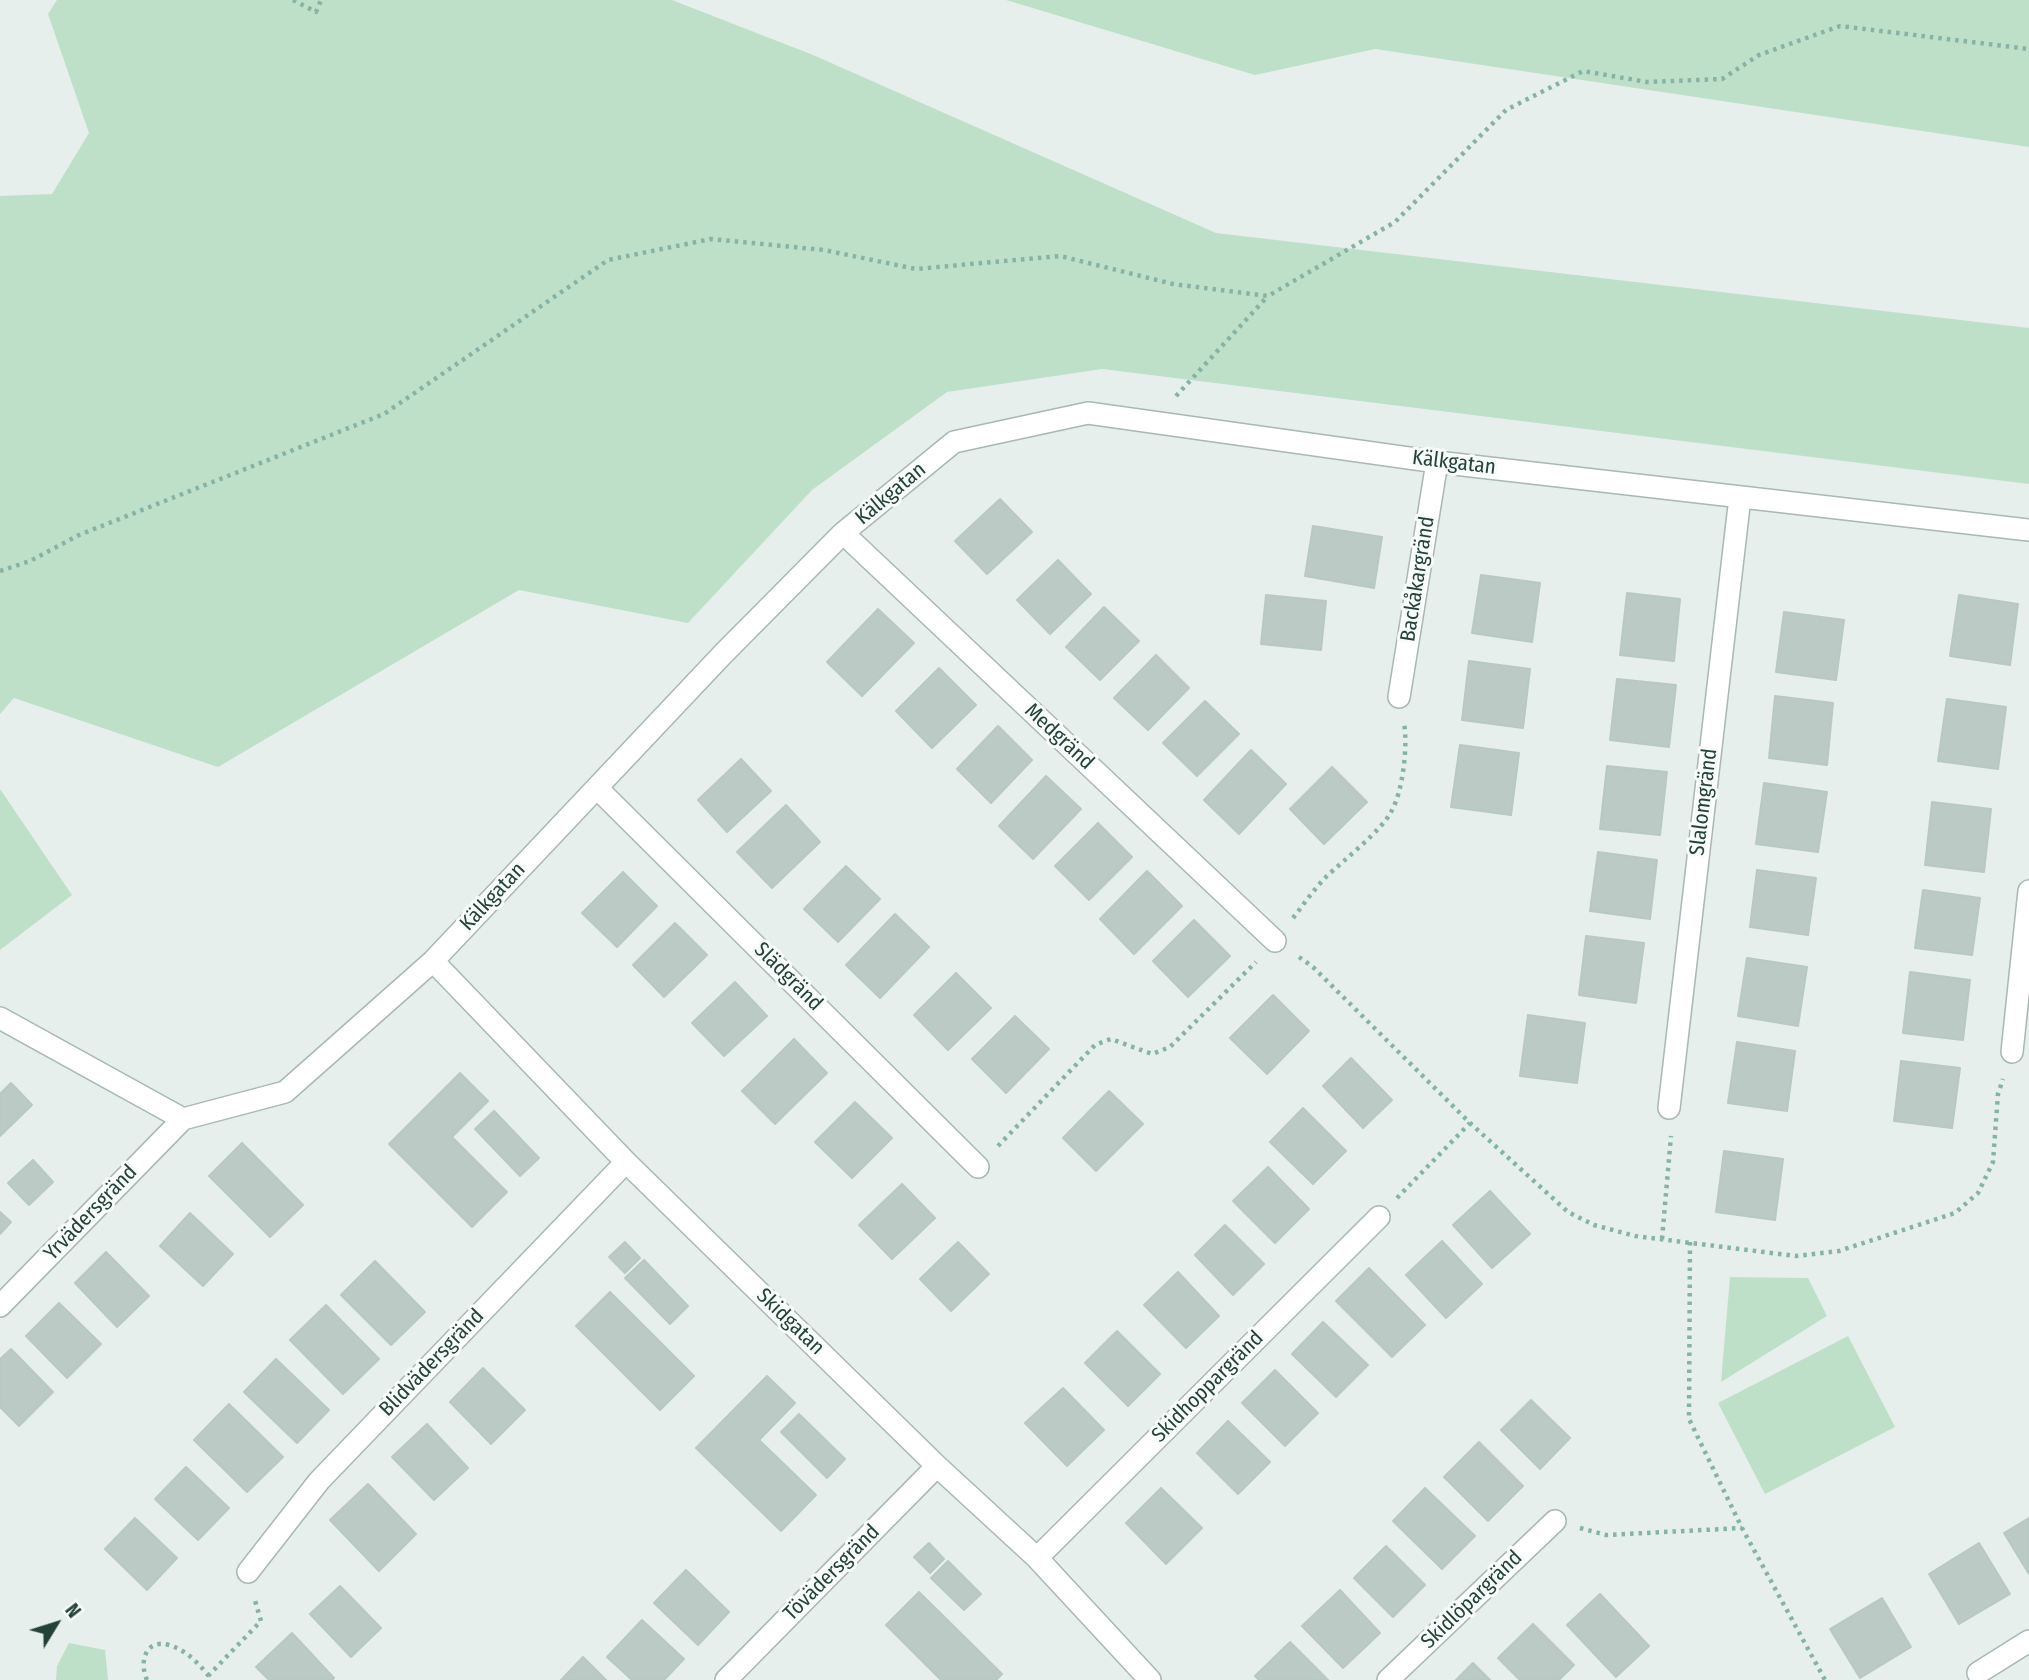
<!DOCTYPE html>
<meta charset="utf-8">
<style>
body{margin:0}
#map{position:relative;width:2029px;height:1680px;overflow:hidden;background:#e6efeb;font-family:"Fira Sans Condensed",sans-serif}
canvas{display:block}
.north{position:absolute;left:21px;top:1589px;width:70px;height:70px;-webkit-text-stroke:5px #f7fbf9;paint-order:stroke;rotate:52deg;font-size:19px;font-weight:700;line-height:28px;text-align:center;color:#24423a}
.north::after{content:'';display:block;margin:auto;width:24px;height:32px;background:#24423a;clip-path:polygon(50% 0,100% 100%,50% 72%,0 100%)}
</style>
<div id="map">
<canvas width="2029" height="1680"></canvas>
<div class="north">N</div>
</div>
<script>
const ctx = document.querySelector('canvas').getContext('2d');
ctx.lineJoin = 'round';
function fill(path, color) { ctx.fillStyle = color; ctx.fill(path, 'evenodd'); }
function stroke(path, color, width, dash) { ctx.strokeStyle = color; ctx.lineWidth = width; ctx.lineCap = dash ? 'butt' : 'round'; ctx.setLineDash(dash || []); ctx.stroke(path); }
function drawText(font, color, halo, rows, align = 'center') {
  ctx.font = font + ' "Fira Sans Condensed",sans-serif'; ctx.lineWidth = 6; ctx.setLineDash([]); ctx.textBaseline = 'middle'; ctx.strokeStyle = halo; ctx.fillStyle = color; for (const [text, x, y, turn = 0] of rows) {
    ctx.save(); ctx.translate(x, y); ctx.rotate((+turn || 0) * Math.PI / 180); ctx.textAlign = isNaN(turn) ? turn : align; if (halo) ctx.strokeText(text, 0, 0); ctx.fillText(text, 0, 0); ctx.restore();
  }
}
fill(new Path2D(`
 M57,0h615l141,55 403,178 813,95v156l-927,-115 -155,23 -135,98 -124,133 -169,-33 -301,177 -204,-69 -14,16v-518l52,-2 37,-61 -41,-119z
 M1006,0h1023v147l-654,-98 -120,26z
 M0,789l72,106 -72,55z
 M1730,1277l78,1 19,38 -106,66z
 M1848,1336l47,91 -130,67 -47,-91z
 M69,1643l36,7 3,30h-52l1,-14z`), '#bfe0c8');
const building = new Path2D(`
 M1000,499l32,33 -45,42 -32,-33z
 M1313,526l69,11 -8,51 -69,-12z
 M1058,560l33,34 -41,40 -33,-34z
 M1481,575l59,8 -8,59 -60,-9z
 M1627,593l53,6 -6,62 -54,-6z
 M1266,595l60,6 -5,49 -60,-6z
 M1959,595l59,9 -8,61 -60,-9z
 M1104,607l35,34 -39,39 -34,-33z
 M878,609l36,34 -52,53 -35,-34z
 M1784,612l60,8 -8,60 -60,-8z
 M1156,655l33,33 -41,42 -34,-32z
 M1469,661l61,8 -7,59 -61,-8z
 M939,668l37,37 -44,43 -36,-37z
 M1617,679l59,6 -7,62 -59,-7z
 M1775,696l58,7 -6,62 -58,-7z
 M1947,699l59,8 -8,62 -60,-8z
 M1205,701l34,33 -42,42 -34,-33z
 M998,726l34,34 -41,43 -34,-34z
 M1460,745l59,8 -8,62 -60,-8z
 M1251,750l35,34 -47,50 -35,-34z
 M741,759l30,32 -44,41 -29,-32z
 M1607,766l60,6 -7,63 -60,-6z
 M1332,767l35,35 -43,42 -34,-35z
 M1046,776l35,33 -48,50 -34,-33z
 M1764,783l63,9 -9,60 -62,-8z
 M1932,802l59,7 -7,63 -59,-7z
 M786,805l34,37 -48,46 -35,-36z
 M1098,823l34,34 -43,43 -34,-34z
 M1598,852l59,8 -7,59 -60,-8z
 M846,866l34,33 -42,43 -34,-33z
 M1757,870l59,8 -8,57 -58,-8z
 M1147,871l35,35 -48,48 -34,-35z
 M623,872l34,34 -40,41 -35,-34z
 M1923,890l57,8 -8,57 -57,-7z
 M895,914l34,33 -49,51 -34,-33z
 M1194,920l36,36 -42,41 -35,-36z
 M675,923l32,32 -43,42 -31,-32z
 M1586,936l58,7 -8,60 -57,-8z
 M1747,958l60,9 -9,59 -60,-10z
 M1910,972l60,8 -7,60 -60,-7z
 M956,973l35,35 -43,42 -34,-35z
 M735,982l32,34 -43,40 -32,-33z
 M1273,995l36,36 -42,43 -37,-36z
 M1528,1015l57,8 -8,60 -57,-7z
 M1015,1016l34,33 -43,44 -34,-34z
 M794,1039l33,34 -52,51 -33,-33z
 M1737,1042l58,9 -8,60 -59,-8z
 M1351,1058l41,42 -29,28 -40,-42z
 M1901,1061l59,7 -8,60 -58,-7z
 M460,1073l28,28 -36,36 55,55 -35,35 -83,-83z
 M11,1083l21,22 -32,31v-42z
 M1109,1091l34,33 -47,47 -33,-33z
 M855,1102l37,36 -40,40 -37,-36z
 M1303,1108l43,43 -33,33 -43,-42z
 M494,1111l45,47 -19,18 -45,-47z
 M242,1143l61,62 -33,32 -61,-61z
 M1724,1151l59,8 -8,61 -59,-8z
 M33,1160l20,22 -24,23 -21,-22z
 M1268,1167l41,42 -34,34 -42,-42z
 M902,1184l33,34 -43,41 -33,-34z
 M1490,1191l40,43 -38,34 -39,-43z
 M0,1212l11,10 -11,12z
 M190,1213l43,41 -30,32 -43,-40z
 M1225,1225l39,39 -31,31 -38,-40z
 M1442,1241l40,43 -36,34 -40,-43z
 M625,1242l15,16 -15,15 -16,-16z
 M958,1242l31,32 -38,37 -31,-32z
 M106,1252l43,44 -32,31 -42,-44z
 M644,1260l44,46 -18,18 -45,-46z
 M375,1261l50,51 -34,33 -50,-50z
 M1369,1268l56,57 -33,32 -56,-56z
 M1178,1272l41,44 -33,32 -42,-43z
 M610,1292l84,84 -34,34 -84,-84z
 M59,1303l42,41 -34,34 -41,-42z
 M326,1305l53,54 -36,35 -53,-54z
 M1323,1322l45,43 -32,32 -44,-43z
 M1117,1331l43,43 -32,32 -43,-43z
 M11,1349l42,43 -34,34 -19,-19v-48z
 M276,1359l53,51 -32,33 -53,-51z
 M483,1368l42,42 -34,34 -41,-42z
 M1275,1370l43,43 -33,33 -43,-43z
 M767,1376l28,27 -36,37 57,55 -35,36 -85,-83z
 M1063,1388l41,42 -37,36 -42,-43z
 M1531,1400l39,38 -30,31 -39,-39z
 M229,1404l54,53 -36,35 -53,-52z
 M799,1414l46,45 -18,19 -46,-46z
 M1228,1421l42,41 -32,32 -41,-41z
 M427,1424l41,44 -34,32 -42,-43z
 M1479,1442l44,44 -35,35 -44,-44z
 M186,1467l43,41 -31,32 -43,-41z
 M368,1484l48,50 -37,37 -49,-51z
 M1161,1488l41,40 -36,36 -40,-41z
 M1425,1488l50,48 -33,33 -49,-48z
 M135,1518l42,40 -30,32 -42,-41z
 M2029,1518v56l-25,-41z
 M929,1543l15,16 -14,14 -16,-16z
 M1979,1543l31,51 -51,30 -30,-50z
 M1386,1546l39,39 -32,32 -39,-39z
 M948,1561l33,33 -17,16 -33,-32z
 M686,1570l43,42 -31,33 -44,-42z
 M340,1586l41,42 -30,29 -41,-43z
 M1340,1590l40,43 -37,35 -41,-42z
 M919,1592l83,82 -6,6h-55l-55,-55z
 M1600,1594l49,52 -33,31 -49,-52z
 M1882,1598l29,49 -51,31 -30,-49z
 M642,1620l42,39 -20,21h-32l-25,-23z
 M1533,1624l41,41 -15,15h-39l-22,-22z
 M292,1633l42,45 -2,2h-63l-13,-13z
 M1290,1642l38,38h-69l-4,-4z
 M583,1657l23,23h-45z
 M1473,1663l17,17h-34z`);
fill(building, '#bbcac4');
stroke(building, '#b8c9c2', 2);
const minor = new Path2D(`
 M843,533l432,408
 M1399,697l38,-235
 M597,788l381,379
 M433,961l193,201 311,304 100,92 113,122
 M0,1018l183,101 102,-27 148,-131 290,-307 120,-121 111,-91 134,-29 349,49 592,68
 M2012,1052l17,-161
 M1669,1108l71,-611
 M0,1306l183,-187
 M1037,1558l342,-341
 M248,1572l71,-91 307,-319
 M1978,1673l51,-32
 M726,1680l211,-214
 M1388,1680l167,-159`);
stroke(minor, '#a8b8b2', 24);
stroke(new Path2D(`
 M293,0l23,12 5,-12
 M1176,396l91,-99
 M0,571l30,-10 49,-26 305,-121 224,-154 103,-21 113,11 92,19 144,-13 113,28 95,12 127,-74 111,-112 77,-39 64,11 75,-3 37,-24 81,-29 189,23
 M1293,918c11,-14 21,-29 34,-42 17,-16 54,-45 64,-64 12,-20 17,-67 13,-89
 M1299,957l14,10 157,156 98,89 26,13 41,11 161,20 43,-5 116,-38 23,-20 15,-31 5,-68 5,-15
 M998,1146l97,-101 16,-6 41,15 18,-7 86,-85
 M1397,1198l73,-75
 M1662,1239l9,-103
 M1690,1242l-1,177 53,109 83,152
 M1580,1528l26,7 136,-7
 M208,1676l53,-55 -7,-24
 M147,1680c-8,-17 -2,-42 22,-35 18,5 32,21 43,35`), '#86b3a5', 4.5, [3.5, 5]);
stroke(minor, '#fff', 21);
drawText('21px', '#24423a', '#f7fbf9', [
 ["Kälkgatan",1454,463,7],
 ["Kälkgatan",891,494,-40],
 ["Backåkargränd",1418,579,-81],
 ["Medgränd",1059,737,43],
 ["Slalomgränd",1704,802,-83],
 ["Kälkgatan",493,897,-47],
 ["Slädgränd",788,977,45],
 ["Yrvädersgränd",91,1213,-46],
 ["Skidgatan",790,1322,44],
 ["Blidvädersgränd",432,1363,-46],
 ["Skidhoppargränd",1208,1387,-45],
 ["Tövädersgränd",832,1573,-45],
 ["Skidlöpargränd",1472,1600,-44]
]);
</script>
